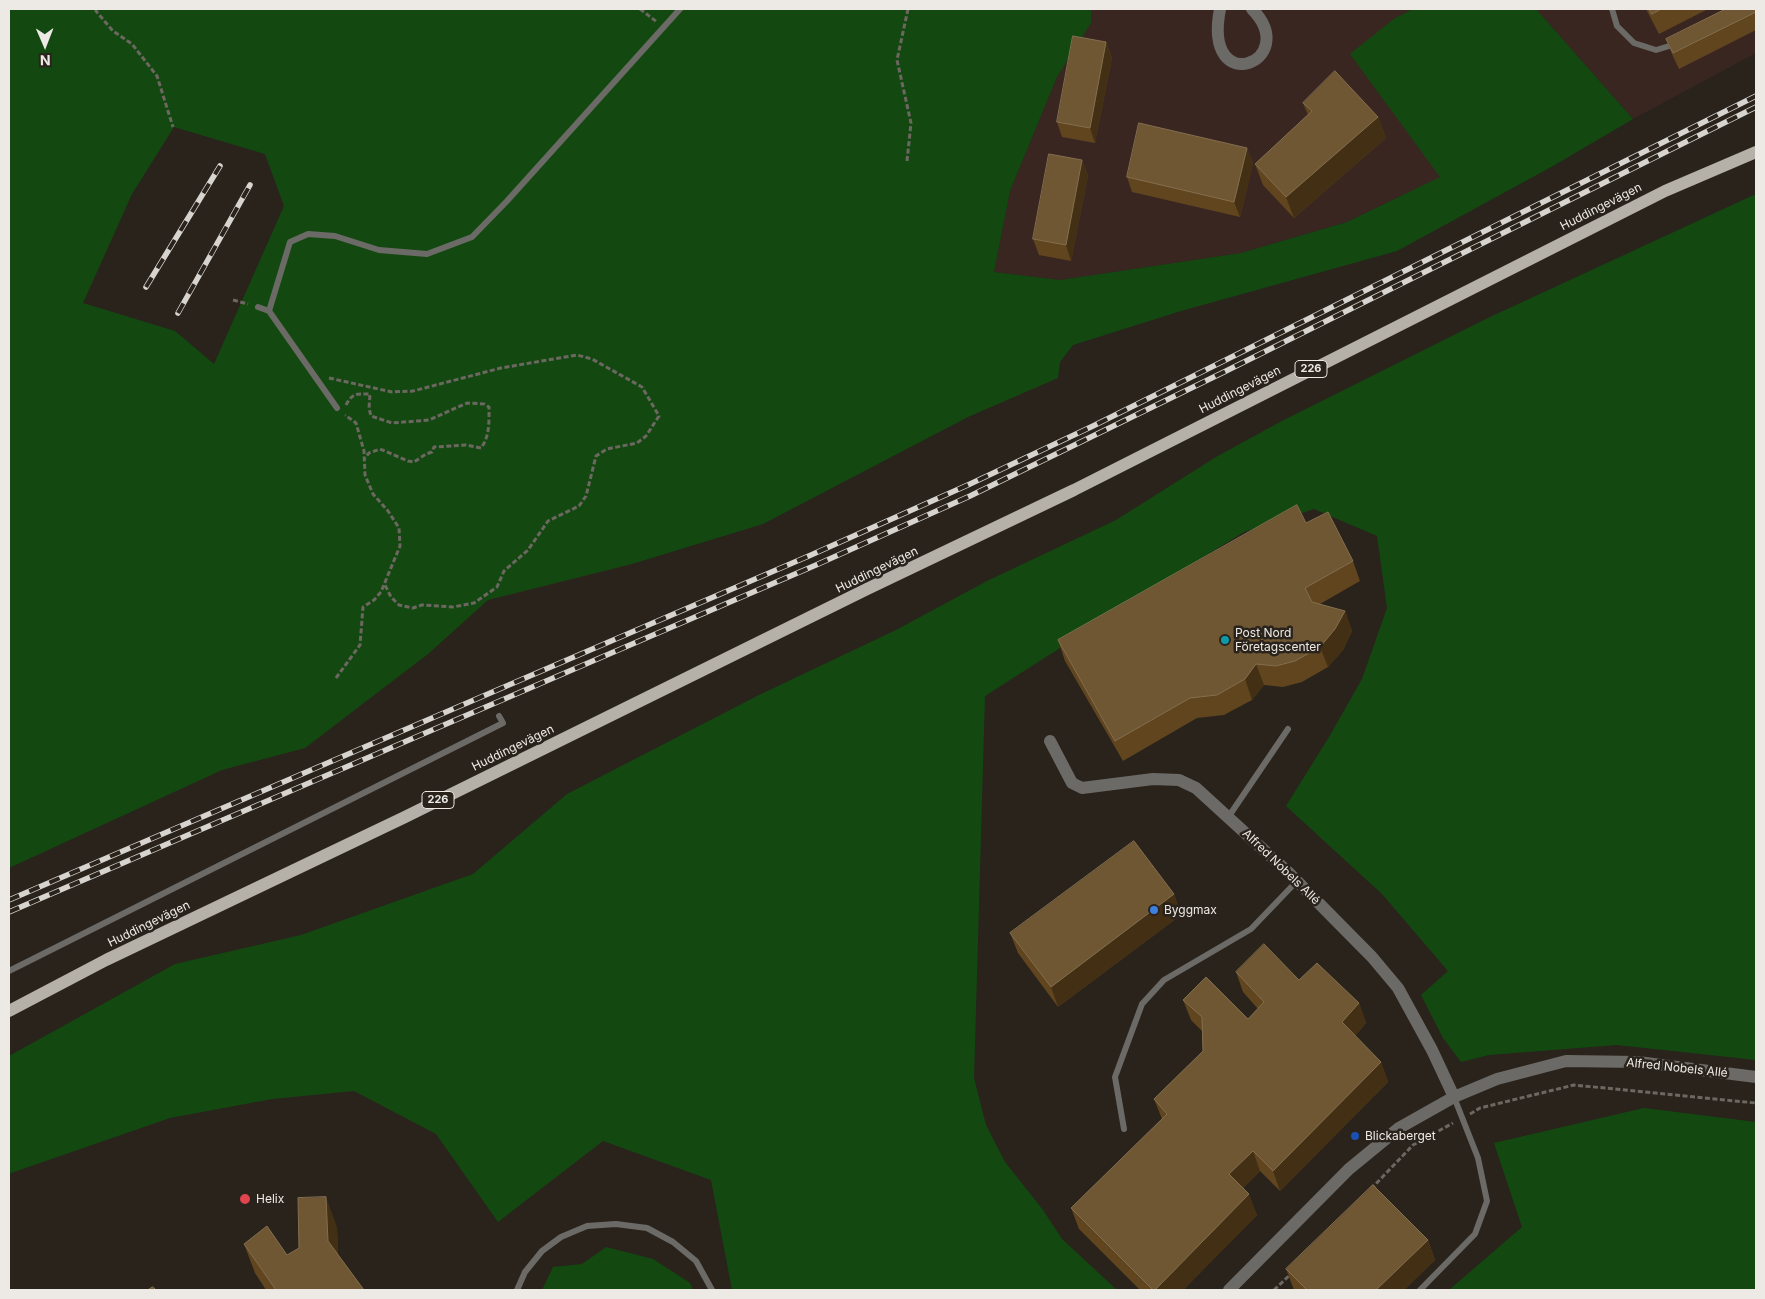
<!DOCTYPE html>
<meta charset="utf-8">
<style>
body{margin:0}
#map{position:relative;width:1765px;height:1299px;overflow:hidden;background:#29231c;font-family:Inter,sans-serif}
canvas{display:block}
.frame{position:absolute;inset:0;border:10px solid #ede9e4;pointer-events:none}
.north{position:absolute;left:20px;top:20px;width:50px;height:50px;-webkit-text-stroke:4px #29231c;paint-order:stroke;rotate:179deg;font-size:14px;font-weight:700;line-height:20px;text-align:center;color:#ede9e4}
.north::after{content:'';display:block;margin:auto;width:18px;height:22px;background:#ede9e4;clip-path:polygon(50% 0,100% 100%,50% 72%,0 100%)}
</style>
<div id="map">
<canvas width="1765" height="1299"></canvas>
<div class="frame"></div>
<div class="north">N</div>
</div>
<script>
const ctx = document.querySelector('canvas').getContext('2d');
ctx.lineJoin = 'round';
function fill(path, color) { ctx.fillStyle = color; ctx.fill(path, 'evenodd'); }
function stroke(path, color, width, dash) { ctx.strokeStyle = color; ctx.lineWidth = width; ctx.lineCap = dash ? 'butt' : 'round'; ctx.setLineDash(dash || []); ctx.stroke(path); }
function drawText(font, color, halo, rows, align = 'center') {
  ctx.font = font + ' Inter,sans-serif'; ctx.lineWidth = 5; ctx.setLineDash([]); ctx.textBaseline = 'middle'; ctx.strokeStyle = halo; ctx.fillStyle = color; for (const [text, x, y, turn = 0] of rows) {
    ctx.save(); ctx.translate(x, y); ctx.rotate((+turn || 0) * Math.PI / 180); ctx.textAlign = isNaN(turn) ? turn : align; if (halo) ctx.strokeText(text, 0, 0); ctx.fillText(text, 0, 0); ctx.restore();
  }
}
fill(new Path2D(`
 M1091,9h322l-18,9 -44,37 90,122 -94,45 -106,31 -181,27 -66,-8 16,-81 47,-114 34,-54z
 M1536,9h220v44l-123,66z`), '#392621');
fill(new Path2D(`
 M9,9h1082v14l-34,54 -47,114 -16,81 66,8 181,-27 106,-31 93,-45 -90,-123 45,-36 18,-9h123l97,110 -80,47 -156,85 -216,60 -108,34 -13,17 -2,16 -90,39 -205,107 -131,40 -144,36 -60,54 -123,94 -83,22 -213,98zM174,127l91,27 19,52 -70,158 -39,-33 -92,-28 49,-109z
 M1756,194v866l-139,-15 -128,10 -28,7 -18,-24 -22,-43 27,-24 -66,-77 -96,-88 43,-69 33,-58 25,-71 -10,-72 -63,-27 -70,23 -70,43 -189,121 -11,382 12,47 19,37 38,48 19,29 55,51h-385l-21,-110 -108,-39 -105,81 -62,-88 -82,-43 -82,8 -102,19 -159,55 -2,2v-119l166,-92 126,-29 172,-61 94,-80 192,-99 137,-65 91,-49 129,-61 100,-63 64,-35 210,-105z
 M1644,1108l112,14v168h-307l73,-63 -28,-84z
 M606,1247l47,12 37,24 3,7h-151l11,-23 29,-3z`), '#134911');
stroke(new Path2D(`
 M96,9v2l17,20 19,13 25,32 16,51
 M640,9l17,13
 M907,161l4,-38 -14,-63 11,-51
 M233,300l15,4
 M329,378l63,14 21,-1 88,-23 76,-13 15,4 50,28 17,29 -13,20 -9,7 -30,6 -11,7 -10,40 -7,10 -31,15 -20,29 -24,21 -7,16 -23,16 -21,4 -31,-2 -9,3 -14,-3 -8,-8 -7,-14
 M346,405c7,-13 11,-11 24,-11l-1,14 2,8 21,7 37,-3 38,-17 17,1 5,3c0,14 1,29 -8,41l-15,-3 -32,2 -2,5 -6,2 -12,8 -6,-1 -28,-12 -11,4 -5,6
 M336,678l24,-33 3,-38 11,-7 7,-8 19,-46 -1,-18 -11,-17 -15,-17 -8,-19 -1,-24 -8,-28 -11,-8
 M1470,1114l10,-6 94,-23 182,18
 M1371,1189l42,-44 40,-22
 M1274,1290l18,-17`), '#6c6760', 3, [5, 2.5]);
stroke(new Path2D(`
 M1612,9l5,17 17,17 22,7 20,-6
 M258,307l11,4
 M337,408l-68,-97 21,-69 18,-8 27,2 44,14 48,4 45,-17 35,-36 173,-192
 M1229,816l59,-87
 M9,971l494,-248 -4,-7
 M1124,1129l-9,-52 27,-73 22,-24 87,-51 46,-48
 M517,1290l8,-18 17,-21 19,-14 26,-11 29,-2 31,4 26,14 23,19 16,29
 M1420,1290l55,-56 12,-33 -9,-43 -24,-61`), '#6c6a66', 6);
stroke(new Path2D(`
 M1220,9c-18,92 83,52 32,0
 M1050,741l22,42 10,5 71,-9 26,1 17,8 93,85 83,84 26,31 34,62 22,47
 M1229,1290l120,-121 50,-41 55,-31 43,-18 69,-18 72,1 118,15`), '#6c6a66', 12);
stroke(new Path2D(`
 M9,1011l97,-51 299,-143 462,-228 207,-99 591,-299 91,-39`), '#b5b0a8', 12);
const rail = new Path2D(`
 M146,287l74,-121
 M178,313l72,-128
 M9,900l802,-345 159,-71 123,-58 663,-330
 M9,912l807,-347 154,-69 254,-124 532,-265`);
stroke(rail, '#d7d3ce', 5.5);
stroke(rail, '#29231c', 4, [11]);
fill(new Path2D(`
 M1646,9h62l-49,25z
 M1756,9v21l-77,39 -7,-15 -6,-15z
 M1106,42l6,16 -17,85 -33,-6 -5,-15z
 M1303,103l75,14 8,21 -92,80 -31,-33 -8,-21 53,-49z
 M1247,148l6,15 -13,54 -108,-25 -5,-15z
 M1082,160l6,16 -17,85 -32,-6 -6,-16z
 M1306,523l47,38 7,20 -40,23 25,7 7,20 -9,19 -15,17 -26,15 -19,5 -19,-2 -12,15 -28,15 -27,3 -74,43 -58,-100 -7,-21z
 M1174,894l7,21 -123,92 -40,-54 -8,-20z
 M1236,972l63,8 60,23 7,20 -11,13 26,26 7,20 -108,109 -20,-20 -17,17 14,27 -74,75h-43l-61,-61 -8,-21 91,-89 -8,-20 49,-48 -1,-20 -11,-11 -8,-20 65,19 10,-10 -15,-17z
 M337,1227l1,28 26,35h-98l-11,-17 -11,-29 43,11z
 M1428,1240l7,20 -31,30h-110l-8,-21z`), '#60451e');
fill(new Path2D(`
 M1106,42l6,16 -17,85 -5,-15z
 M1378,117l8,21 -92,80 -8,-21z
 M1247,148l6,15 -13,54 -6,-15z
 M1082,160l6,16 -17,85 -5,-16z
 M1345,611l7,20 -9,19 -15,17 -8,-20z
 M1256,664l8,21 -12,15 -7,-21z
 M1174,894l7,21 -123,92 -7,-20z
 M1359,1003l7,20 -16,19 -8,-20z
 M1381,1062l7,20 -108,109 -7,-20z
 M1253,1151l7,20 -23,23 -8,-20z
 M1249,1194l8,21 -74,75h-28z
 M326,1197l11,30 2,44 -11,-30z
 M1428,1240l7,20 -31,30h-28z`), '#433014');
const building = new Path2D(`
 M1649,9h12l-9,5z
 M1726,9h30v3l-83,41 -7,-14z
 M1073,36l33,6 -16,86 -33,-6z
 M1335,71l43,46 -92,80 -31,-33 57,-53 -9,-8z
 M1139,123l108,25 -13,54 -107,-25z
 M1049,154l33,6 -16,85 -33,-6z
 M1297,505l9,18 22,-11 25,49 -48,27 7,14 33,9 -10,18 -15,18 -25,14 -19,5 -20,-2 -11,15 -28,16 -27,3 -75,43 -57,-101z
 M1134,841l40,53 -123,93 -41,-54z
 M1264,944l35,36 18,-17 42,40 -17,19 39,40 -108,109 -20,-20 -24,23 20,20 -94,96h-2l-82,-82 96,-94 -13,-15 49,-48 -1,-34 -19,-17 23,-23 42,42 16,-17 -28,-30z
 M1373,1185l55,55 -52,50h-69l-21,-21z
 M326,1197l2,44 36,49h-88l-32,-46 23,-18 20,29 12,-7 -1,-50z
 M153,1287l3,3h-8z`);
fill(building, '#6f5733');
stroke(building, '#836e4f', 1);
for (const [x, y, r, color] of [
 [1225,640,5,"#0f9aa8"],
 [1154,910,5,"#3f7fe0"],
 [1355,1136,5,"#1a4fb4"],
 [245,1199,6,"#e0444e"]
]) { const dot = new Path2D(); dot.arc(x, y, r, 0, 2 * Math.PI); ctx.fillStyle = color; ctx.fill(dot); stroke(dot, '#29231c', 2); }
for (const [x, y, w] of [
 [1311,369,32],
 [438,800,32]
]) { const box = new Path2D(); box.roundRect(x - w / 2, y - 8.5, w, 17, 4); ctx.fillStyle = '#29231c'; ctx.fill(box); stroke(box, '#ede9e4', 1); }
drawText('bold 11px', '#ede9e4', null, [
 ["226",1311,369],
 ["226",438,800]
]);
drawText('12px', '#ede9e4', '#29231c', [
 ["Huddingevägen",1601,207,-27],
 ["Huddingevägen",1240,390,-27],
 ["Huddingevägen",877,570,-26],
 ["Huddingevägen",513,748,-26],
 ["Alfred Nobels Allé",1281,867,44],
 ["Huddingevägen",149,924,-26],
 ["Alfred Nobels Allé",1677,1068,6]
]);
drawText('12px', '#ede9e4', '#29231c', [
 ["Post Nord",1235,633],
 ["Företagscenter",1235,647],
 ["Byggmax",1164,910],
 ["Blickaberget",1365,1136],
 ["Helix",256,1199]
], 'left');
</script>
